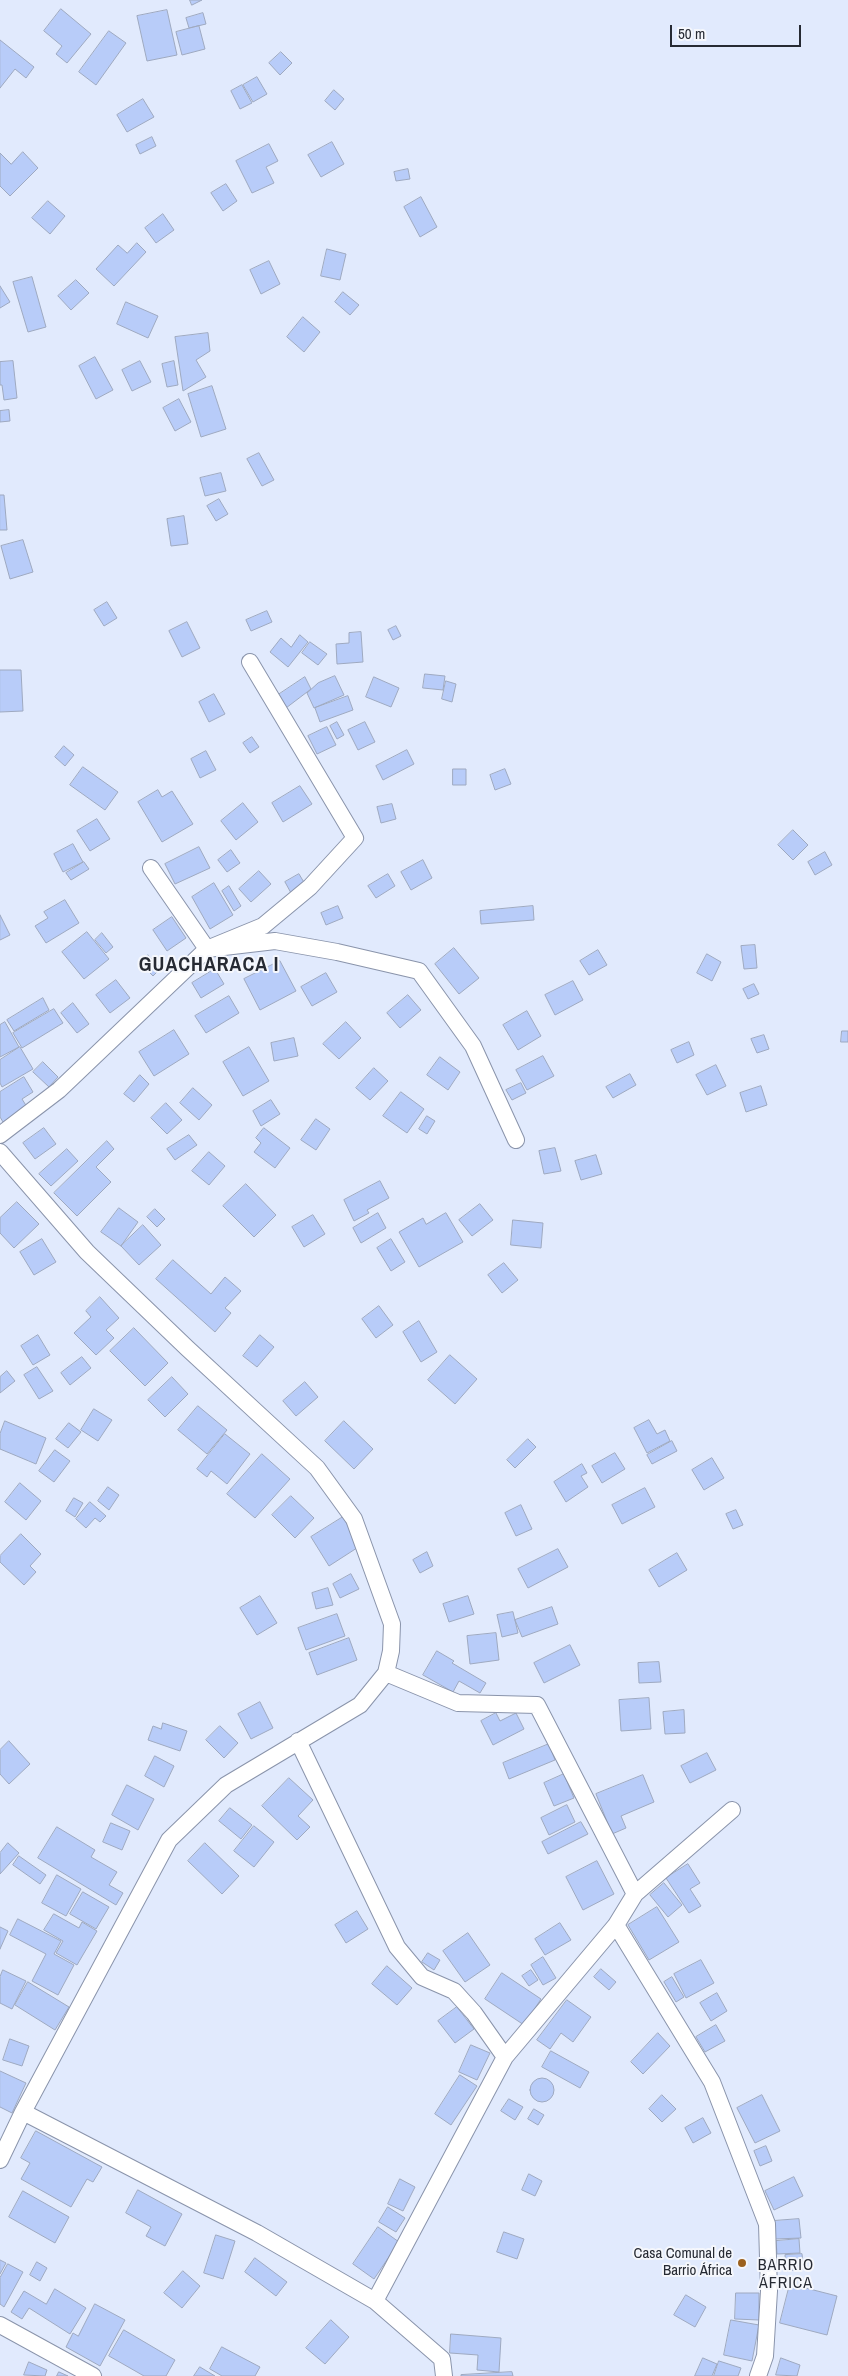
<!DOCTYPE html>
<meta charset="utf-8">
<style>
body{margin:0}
#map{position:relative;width:848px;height:2376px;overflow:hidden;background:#e1eafd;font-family:"Archivo Narrow",sans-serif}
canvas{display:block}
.scale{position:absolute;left:670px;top:25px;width:131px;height:22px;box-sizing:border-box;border:2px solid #262a33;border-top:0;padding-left:6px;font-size:15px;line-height:18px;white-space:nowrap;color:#262a33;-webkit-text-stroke:4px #f5f7fc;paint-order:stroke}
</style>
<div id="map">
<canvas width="848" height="2376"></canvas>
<div class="scale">50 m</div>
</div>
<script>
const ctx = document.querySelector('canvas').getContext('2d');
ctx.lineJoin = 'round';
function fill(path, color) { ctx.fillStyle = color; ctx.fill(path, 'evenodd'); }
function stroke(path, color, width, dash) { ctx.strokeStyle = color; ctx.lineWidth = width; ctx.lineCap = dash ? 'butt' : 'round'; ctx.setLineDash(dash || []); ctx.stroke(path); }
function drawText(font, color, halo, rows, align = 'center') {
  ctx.font = font + ' "Archivo Narrow",sans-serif'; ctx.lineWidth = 4; ctx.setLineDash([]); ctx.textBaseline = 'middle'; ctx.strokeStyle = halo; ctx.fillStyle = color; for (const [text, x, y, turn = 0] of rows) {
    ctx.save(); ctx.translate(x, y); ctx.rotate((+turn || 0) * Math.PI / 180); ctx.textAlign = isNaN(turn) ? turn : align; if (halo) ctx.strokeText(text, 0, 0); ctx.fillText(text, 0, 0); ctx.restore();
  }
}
const building = new Path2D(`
 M190,0h12l-10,5z
 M61,9l30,25 -24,29 -11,-9 6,-8 -18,-15z
 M167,10l10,45 -30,6 -10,-45z
 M203,13l3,11 -17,4 -3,-10z
 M199,26l6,23 -23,6 -6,-23z
 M109,31l17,12 -30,42 -17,-13z
 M0,40l34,27 -8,11 -11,-9 -15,19z
 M281,52l11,11 -12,12 -11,-12z
 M257,77l10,17 -14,8 -10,-17z
 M242,85l10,18 -12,6 -9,-18z
 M334,90l10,9 -9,11 -10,-9z
 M143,99l11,18 -27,15 -10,-17z
 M152,137l4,9 -16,8 -4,-9z
 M332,142l12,22 -23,13 -13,-22z
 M269,144l9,17 -12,6 8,16 -22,10 -16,-32z
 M23,152l15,16 -28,28 -10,-10v-33l11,11z
 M408,169l2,10 -14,2 -2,-9z
 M226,184l11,17 -14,10 -12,-18z
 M421,197l16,30 -17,10 -16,-30z
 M48,201l17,15 -15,18 -18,-16z
 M163,214l11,16 -18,13 -11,-15z
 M137,243l9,9 -32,34 -18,-17 22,-24 9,8z
 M327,249l19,5 -6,26 -19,-4z
 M269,261l11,23 -19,10 -11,-24z
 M32,277l14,50 -18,5 -15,-50z
 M76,280l13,13 -18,17 -13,-14z
 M0,286l10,16 -10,6z
 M343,292l16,13 -9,10 -15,-13z
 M126,302l32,14 -10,22 -31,-14z
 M303,317l17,15 -16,20 -17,-15z
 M208,333l2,18 -14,9 10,17 -23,14 -8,-54z
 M95,357l18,33 -17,9 -17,-33z
 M13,361l4,37 -13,2 -2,-15h-2v-23z
 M140,361l11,21 -19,9 -10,-21z
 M174,361l4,24 -11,2 -5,-23z
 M212,386l14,43 -25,8 -13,-43z
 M179,399l12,23 -16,9 -12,-23z
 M9,410l1,11 -10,1v-11z
 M259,453l15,27 -12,6 -15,-27z
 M221,473l5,18 -21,5 -5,-18z
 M0,495h4l3,35h-7z
 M219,499l9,15 -12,7 -9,-15z
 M184,516l4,28 -17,2 -4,-27z
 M23,540l10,32 -23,7 -9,-33z
 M107,602l10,16 -13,8 -10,-16z
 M267,611l5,11 -21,9 -5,-11z
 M187,622l13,26 -18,9 -13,-26z
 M396,626l5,10 -8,4 -5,-10z
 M361,632l2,30 -26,2 -1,-20 13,-1v-10z
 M300,635l8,7 -20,25 -18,-15 11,-14 10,9z
 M310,642l17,12 -9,11 -16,-12z
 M0,670h21l2,41 -23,1z
 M425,674l20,2 -2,14 -20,-2z
 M335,676l9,19 -30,13 -7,-15 11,-10z
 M305,677l6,12 -25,19 -8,-13z
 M374,677l25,11 -8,19 -25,-10z
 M446,681l10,3 -4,18 -10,-3z
 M214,694l11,20 -16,8 -10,-20z
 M348,696l5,14 -33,12 -5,-14z
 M337,722l7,13 -7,4 -7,-13z
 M365,722l10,20 -17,8 -10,-20z
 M327,727l9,18 -19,9 -9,-18z
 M252,737l7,10 -9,6 -7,-10z
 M64,746l10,9 -9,11 -10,-9z
 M407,750l7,14 -31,16 -7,-14z
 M206,751l10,19 -16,8 -9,-19z
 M83,767l35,25 -13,18 -35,-25z
 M453,769h13v16h-13z
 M505,769l6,15 -16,6 -5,-15z
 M300,786l12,18 -29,18 -11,-19z
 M158,790l4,7 10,-6 21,33 -31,18 -24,-40z
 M243,803l15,19 -22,18 -15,-19z
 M392,804l4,15 -15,4 -4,-16z
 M97,819l13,20 -20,12 -13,-20z
 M793,830l15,15 -15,15 -15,-15z
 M73,844l10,18 -20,10 -9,-18z
 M199,847l11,21 -35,16 -10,-20z
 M231,850l9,13 -13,9 -9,-12z
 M825,852l7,13 -17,10 -7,-13z
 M423,860l9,18 -21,12 -10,-18z
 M84,862l5,7 -18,11 -5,-7z
 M259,871l12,13 -20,18 -12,-13z
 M299,874l6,10 -14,9 -6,-11z
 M388,874l7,12 -19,12 -8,-12z
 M214,883l19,32 -23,14 -18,-32z
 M229,886l12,20 -7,5 -12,-20z
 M65,900l14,23 -33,20 -11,-17 13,-8 -4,-6z
 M338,906l5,12 -17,7 -5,-12z
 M533,906l1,14 -53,4 -1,-13z
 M0,915l10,20 -10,5z
 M172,917l14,21 -19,13 -14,-21z
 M87,932l22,27 -25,20 -22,-27z
 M102,933l11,14 -7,6 -11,-13z
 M755,945l2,23 -13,1 -3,-23z
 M454,948l25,30 -20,16 -24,-30z
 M598,950l9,15 -18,10 -9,-14z
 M707,954l14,8 -9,19 -15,-8z
 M148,955l13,13 -8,8 -13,-13z
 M280,961l16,30 -36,19 -16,-31z
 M215,969l9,15 -23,14 -9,-15z
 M326,973l11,19 -25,14 -11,-19z
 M116,980l14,18 -20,15 -14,-18z
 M573,981l10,19 -28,15 -10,-20z
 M754,984l5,10 -11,5 -5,-10z
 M408,995l13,15 -21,18 -13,-15z
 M229,996l10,17 -33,20 -11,-17z
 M43,998l6,12 -35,21 -7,-11z
 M73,1003l16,21 -12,9 -16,-20z
 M54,1009l9,14 -41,25 -9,-15z
 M527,1011l14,25 -23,14 -15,-25z
 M5,1022l14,25 -19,10v-32z
 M346,1022l15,16 -22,21 -16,-15z
 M174,1030l15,24 -35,22 -15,-24z
 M842,1031h6v11h-7z
 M764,1035l5,14 -12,4 -6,-14z
 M294,1038l4,18 -24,5 -3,-18z
 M689,1042l5,13 -17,8 -6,-13z
 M20,1047l13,22 -31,18 -2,-4v-23z
 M249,1047l20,34 -26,15 -20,-34z
 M543,1056l11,20 -27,14 -11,-20z
 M440,1057l20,15 -12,18 -21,-15z
 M43,1062l15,15 -9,10 -16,-15z
 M716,1065l10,21 -19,9 -11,-20z
 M374,1068l14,13 -18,19 -14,-12z
 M630,1074l6,11 -23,13 -7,-11z
 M140,1075l9,9 -15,18 -10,-8z
 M24,1077l9,15 -11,7 5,8 -24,15 -3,-5v-25z
 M521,1083l5,10 -14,7 -6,-10z
 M761,1086l6,19 -21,7 -6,-19z
 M193,1088l19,17 -13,15 -19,-17z
 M401,1092l23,17 -17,24 -24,-17z
 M271,1100l9,14 -19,12 -8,-15z
 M166,1103l16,17 -15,14 -16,-16z
 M427,1116l8,5 -8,13 -8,-5z
 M316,1119l14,10 -14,21 -15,-10z
 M44,1128l12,16 -21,15 -12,-16z
 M264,1128l26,20 -15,20 -21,-16 7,-9 -5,-5z
 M189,1135l8,10 -22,15 -8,-11z
 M107,1141l7,8 -18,18 15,15 -34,34 -23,-23z
 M555,1148l6,23 -17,3 -5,-23z
 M67,1149l11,12 -27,25 -12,-12z
 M209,1152l16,14 -16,19 -17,-14z
 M596,1155l6,19 -21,6 -6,-19z
 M380,1181l9,17 -22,12 2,3 -15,8 -10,-21z
 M246,1184l30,31 -22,22 -31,-31z
 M17,1202l22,22 -25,24 -14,-15v-15z
 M480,1204l13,16 -21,16 -13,-16z
 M119,1208l19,14 -17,24 -20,-14z
 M155,1209l10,10 -8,8 -10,-10z
 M378,1213l8,15 -25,15 -8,-15z
 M446,1213l17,29 -44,25 -20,-35 24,-14 3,6z
 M313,1215l12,19 -21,13 -12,-20z
 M513,1220l30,3 -2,25 -30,-3z
 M143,1225l18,20 -22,20 -18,-19z
 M42,1239l14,23 -22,13 -14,-23z
 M391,1239l14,23 -14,9 -14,-23z
 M173,1260l38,34 14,-17 16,14 -16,17 6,5 -16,19 -59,-53z
 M504,1263l14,17 -16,13 -14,-18z
 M100,1297l19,21 -13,12 8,8 -18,17 -22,-22 17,-16 -5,-6z
 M379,1306l14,19 -17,13 -14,-19z
 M419,1321l18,31 -16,10 -18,-30z
 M134,1328l34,35 -23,23 -35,-35z
 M38,1335l12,20 -17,10 -12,-19z
 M260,1335l14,12 -17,20 -14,-11z
 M450,1355l27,24 -22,25 -27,-24z
 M82,1357l9,11 -21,17 -9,-12z
 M37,1367l16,24 -14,8 -15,-24z
 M7,1371l8,10 -15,12v-16z
 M172,1377l16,17 -23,23 -17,-17z
 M305,1382l13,15 -22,19 -13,-15z
 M198,1406l29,24 -20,24 -29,-24z
 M94,1409l18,11 -14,21 -17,-11z
 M649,1420l8,14 8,-4 5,11 -23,12 -13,-25z
 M5,1421l41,17 -10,26 -36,-15v-15z
 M344,1421l29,28 -19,20 -29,-28z
 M69,1423l12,9 -13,16 -12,-9z
 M225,1434l25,20 -23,30 -16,-13 -4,6 -10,-8z
 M528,1439l8,8 -21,21 -8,-8z
 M672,1441l5,10 -25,13 -5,-9z
 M55,1450l15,11 -16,21 -15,-11z
 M615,1453l10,16 -23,14 -10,-17z
 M262,1454l28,25 -35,39 -28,-24z
 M712,1458l12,20 -20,12 -12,-20z
 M582,1464l5,9 -6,3 7,11 -22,15 -12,-20z
 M20,1483l21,18 -15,19 -21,-18z
 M108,1487l11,8 -10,15 -11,-9z
 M645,1488l10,19 -33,17 -10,-19z
 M291,1496l23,22 -19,20 -23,-23z
 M74,1498l9,5 -8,14 -9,-6z
 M90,1502l16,14 -6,6 -5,-4 -9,10 -10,-9z
 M521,1505l11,24 -16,7 -11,-23z
 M736,1510l7,15 -10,4 -7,-15z
 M343,1517l17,29 -31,20 -18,-29z
 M21,1534l20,20 -11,12 6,6 -12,13 -24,-23v-6z
 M558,1549l10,18 -40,21 -10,-19z
 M427,1552l6,14 -13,7 -7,-13z
 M677,1553l10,17 -28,17 -10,-17z
 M351,1574l8,15 -19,9 -7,-14z
 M328,1588l5,17 -17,4 -4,-16z
 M260,1596l17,27 -20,12 -17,-27z
 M468,1596l6,18 -25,8 -6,-18z
 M552,1607l6,17 -36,13 -7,-17z
 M513,1612l5,21 -16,4 -5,-22z
 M337,1614l8,22 -39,14 -8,-22z
 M496,1633l3,27 -29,4 -3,-28z
 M349,1638l8,22 -40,15 -8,-22z
 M570,1645l10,20 -36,18 -10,-20z
 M437,1651l17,10 -2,2 34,20 -6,10 -21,-12 -6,11 -30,-17z
 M659,1662l2,20 -22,1 -1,-20z
 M649,1698l2,31 -30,2 -2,-31z
 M260,1702l13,26 -22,11 -13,-25z
 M684,1710l1,23 -20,1 -2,-22z
 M496,1713l4,8 16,-8 8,16 -31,16 -12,-24z
 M163,1723l24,8 -7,20 -32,-11 5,-14 8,3z
 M220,1726l18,17 -14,15 -18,-18z
 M9,1741l21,23 -21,20 -9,-10v-24z
 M549,1744l6,16 -46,19 -6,-16z
 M707,1753l9,17 -26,13 -9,-17z
 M155,1756l19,10 -10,21 -19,-11z
 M564,1774l10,24 -20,8 -10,-23z
 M643,1775l11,27 -33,14 5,12 -14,6 -16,-40z
 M289,1778l24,22 -15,16 12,11 -13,13 -35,-34z
 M127,1785l27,14 -16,31 -26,-15z
 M567,1805l8,17 -26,13 -8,-17z
 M230,1808l22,17 -11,14 -22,-18z
 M581,1822l7,12 -40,20 -6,-12z
 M111,1823l19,8 -8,19 -19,-8z
 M254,1826l20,16 -20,25 -20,-16z
 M57,1827l38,23 -4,7 26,15 -8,13 14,8 -7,12 -78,-47z
 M8,1843l11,10 -19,21v-21z
 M205,1843l34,33 -17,18 -34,-33z
 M19,1856l27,19 -6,9 -27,-19z
 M597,1861l17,33 -31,16 -17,-33z
 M688,1864l12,19 -10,6 11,17 -12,7 -23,-35z
 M57,1875l24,14 -15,27 -24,-13z
 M664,1883l18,22 -14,12 -18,-22z
 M83,1892l26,15 -13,22 -26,-15z
 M657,1907l22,35 -30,18 -21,-35z
 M357,1911l11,18 -22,14 -11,-18z
 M54,1914l25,14 3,-6 15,9 -20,34 -21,-12 7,-12 -19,-11z
 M18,1919l43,22 -7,13 20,11 -16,30 -26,-14 14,-27 -36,-19z
 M560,1923l11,17 -26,15 -10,-16z
 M0,1927l8,4 -8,18z
 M468,1933l22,32 -25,17 -22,-31z
 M428,1953l12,7 -6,10 -12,-8z
 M543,1957l13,21 -13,7 -12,-20z
 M701,1960l13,23 -28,15 -12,-24z
 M387,1966l25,22 -15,17 -25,-21z
 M601,1969l15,13 -7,8 -15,-13z
 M3,1970l23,11 -14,28 -12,-6v-26z
 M531,1970l7,10 -9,6 -7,-10z
 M502,1973l39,26 -17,26 -39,-26z
 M672,1977l12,20 -8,5 -12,-20z
 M28,1982l41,25 -14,23 -40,-25z
 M717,1993l10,18 -16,10 -11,-18z
 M567,2000l24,17 -18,25 -12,-9 -11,16 -13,-9z
 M457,2007l17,22 -19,14 -17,-22z
 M716,2025l9,16 -20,11 -9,-15z
 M658,2033l12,13 -27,28 -12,-12z
 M10,2039l19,7 -7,20 -19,-6z
 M471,2045l19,8 -13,27 -18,-8z
 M551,2051l38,21 -9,16 -38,-21z
 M0,2071l26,12 -14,30 -12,-6z
 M460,2075l17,11 -26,39 -16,-11z
 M530 2090a12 12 0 1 1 24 0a12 12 0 1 1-24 0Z
 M662,2095l14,14 -14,13 -13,-13z
 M762,2095l18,36 -25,12 -18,-35z
 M509,2099l14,8 -8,13 -14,-9z
 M534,2109l10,6 -6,10 -10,-6z
 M703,2118l8,15 -18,10 -8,-15z
 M36,2131l66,36 -9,15 -6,-3 -16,28 -50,-28 9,-16 -9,-5z
 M766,2146l6,15 -12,5 -6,-15z
 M529,2174l13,7 -7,15 -13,-6z
 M794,2177l9,19 -29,14 -9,-19z
 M400,2179l15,8 -12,24 -15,-7z
 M138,2190l44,24 -17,32 -19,-10 5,-9 -25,-14z
 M23,2191l46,26 -14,26 -46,-26z
 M388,2207l17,11 -9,14 -17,-10z
 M799,2219l2,19 -26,1 -2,-18z
 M378,2227l21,15 -25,37 -21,-15z
 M504,2232l20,7 -7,20 -20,-7z
 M216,2235l19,6 -12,38 -19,-6z
 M799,2239l1,14 -23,1 -1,-13z
 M802,2254l2,15 -18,2 -1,-16z
 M255,2258l32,24 -11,14 -31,-24z
 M0,2260l6,3 -6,11z
 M37,2262l10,6 -7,13 -10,-6z
 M8,2264l15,8 -19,35 -4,-3v-26z
 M183,2271l17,15 -18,22 -18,-15z
 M790,2284l47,12 -10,39 -47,-12z
 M55,2289l31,19 -16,26 -41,-26 -7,11 -11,-7 13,-21 22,13z
 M736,2293h23v27l-24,-1z
 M686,2295l20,12 -11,20 -21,-12z
 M95,2304l30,16 -25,46 -34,-19 7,-14 5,3z
 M331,2320l18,17 -24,27 -19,-16z
 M731,2320l28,5 -7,36 -28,-6z
 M124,2330l51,30 -9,16h-22l-35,-20z
 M451,2334l50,4 -2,34 -22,-2 1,-15 -28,-2z
 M222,2347l38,20 -5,9h-33l-12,-7z
 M703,2358l14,6 -5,12h-17z
 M781,2358l19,7 -3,11 -21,-1z
 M719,2361l22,7 -3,8h-24z
 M29,2362l18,8 -2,6 -21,-1z
 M200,2367l15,9h-21z
 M59,2372l9,4h-11z
 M512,2372l1,4h-52v-1z`);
fill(building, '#b8ccf9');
stroke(building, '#9ea9c0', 1);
const street = new Path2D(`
 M151,868l56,81 56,-23 47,-39 45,-49 -105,-176
 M0,1135l59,-45 148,-141 68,-8 62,11 82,19 54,75 43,94
 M0,1152l87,100 100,96 130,120 37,51 38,105 -1,27 -5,22 -26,32 -134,80 -57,55 -146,272 -23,48
 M386,1673l72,30 79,2 98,189
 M298,1741l99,206 25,30 32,14 20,22 31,44
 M616,1925l96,157 55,142 2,67 -4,65 -7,20
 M23,2112l234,121 118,68 67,58 2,17
 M375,2301l130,-244 111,-132 19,-31 97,-84
 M0,2325l93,51`);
stroke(street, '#8a94ab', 18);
stroke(street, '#fff', 16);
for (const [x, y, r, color] of [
 [742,2263,5,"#9b611f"]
]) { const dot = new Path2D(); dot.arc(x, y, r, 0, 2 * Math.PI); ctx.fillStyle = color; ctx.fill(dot); stroke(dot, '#f5f7fc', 2); }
drawText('15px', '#262a33', '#f5f7fc', [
 ["Casa Comunal de",732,2254],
 ["Barrio África",732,2271]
], 'right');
ctx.letterSpacing = '1px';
drawText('16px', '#262a33', '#f5f7fc', [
 ["BARRIO",786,2266],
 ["ÁFRICA",786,2284]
]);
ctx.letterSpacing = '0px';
ctx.letterSpacing = '1px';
drawText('bold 20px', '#262a33', '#f5f7fc', [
 ["GUACHARACA I",209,966]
]);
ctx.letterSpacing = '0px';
</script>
